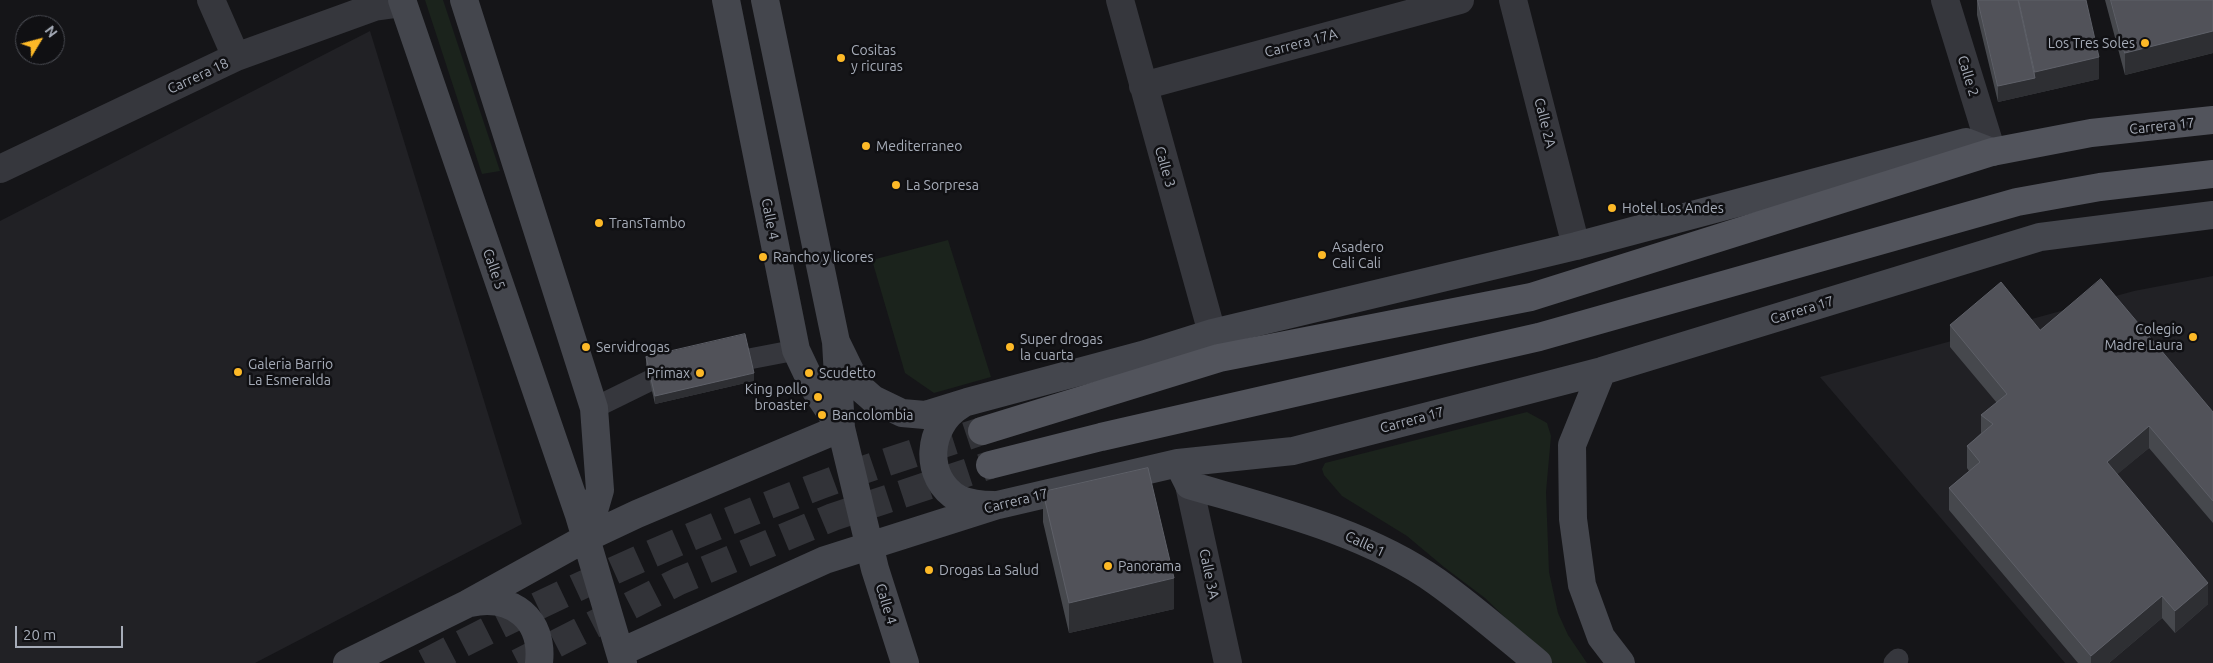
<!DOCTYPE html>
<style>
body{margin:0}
#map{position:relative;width:2213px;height:663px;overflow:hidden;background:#151518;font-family:Ubuntu,sans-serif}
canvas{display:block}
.north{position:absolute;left:15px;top:15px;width:50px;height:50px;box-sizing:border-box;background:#101013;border:1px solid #4c4e55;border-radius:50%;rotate:53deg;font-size:14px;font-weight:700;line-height:20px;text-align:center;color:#a6acb8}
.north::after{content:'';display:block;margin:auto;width:18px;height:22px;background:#fdb927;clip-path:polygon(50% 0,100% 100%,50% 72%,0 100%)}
.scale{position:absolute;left:15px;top:626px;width:108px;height:22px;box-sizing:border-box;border:2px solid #a6acb8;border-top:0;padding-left:6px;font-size:15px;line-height:18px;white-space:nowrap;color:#a6acb8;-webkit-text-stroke:4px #101013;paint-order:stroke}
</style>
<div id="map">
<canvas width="2213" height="663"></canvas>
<div class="north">N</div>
<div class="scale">20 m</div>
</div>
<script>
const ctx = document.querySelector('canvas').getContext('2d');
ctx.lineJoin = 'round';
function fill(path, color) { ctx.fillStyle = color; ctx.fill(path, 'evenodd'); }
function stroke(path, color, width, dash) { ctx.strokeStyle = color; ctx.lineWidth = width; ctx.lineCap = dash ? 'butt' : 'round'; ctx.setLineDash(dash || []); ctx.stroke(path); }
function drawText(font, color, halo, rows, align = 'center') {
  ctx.font = font + ' Ubuntu,sans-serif'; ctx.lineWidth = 5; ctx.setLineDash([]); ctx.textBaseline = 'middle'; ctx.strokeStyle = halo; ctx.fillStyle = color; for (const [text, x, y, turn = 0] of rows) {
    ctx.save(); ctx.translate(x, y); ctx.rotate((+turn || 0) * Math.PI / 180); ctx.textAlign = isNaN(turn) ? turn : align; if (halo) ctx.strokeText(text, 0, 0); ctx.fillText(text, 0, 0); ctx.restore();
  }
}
fill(new Path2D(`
 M370,31l152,493 -267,139h-255v-442z
 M2213,276v387h-148l-245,-286 314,-86z`), '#212125');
fill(new Path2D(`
 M425,0h18l57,171 -18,3z
 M948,240l43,137 -57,16 -29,-20 -33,-113z
 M1527,412l20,11 4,13 -5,56 3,80 9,41 10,22 19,28h-35l-67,-65 -41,-31 -37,-31 -65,-40 -18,-21 -2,-6 3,-6z`), '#1b231c');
stroke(new Path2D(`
 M425,663c129,-68 260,-127 396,-178 53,-20 108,-36 161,-54
 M518,663l161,-82 154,-64 157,-52`), '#323338', 28, [28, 14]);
stroke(new Path2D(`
 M749,359l47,-9
 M594,408l55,-27
 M1894,663l4,-4`), '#36373d', 21);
stroke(new Path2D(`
 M211,0l25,57
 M1120,0l92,333
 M1513,0l63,246
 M1945,0l47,152
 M1143,86l317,-86
 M0,169l236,-112 138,-50 29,-4
 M1189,485l39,178`), '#36373d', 28);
stroke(new Path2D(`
 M402,0l177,515 44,148
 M464,0l130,408 6,82 -14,48
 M726,0l70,350 18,38 27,40
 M765,0l71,342 5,86 34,141 30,94
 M836,342l21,43 16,14 29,14 23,2 42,-13 175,-47 70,-22 364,-87 390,-104 26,10
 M1602,371l-30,74 1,74 9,66 19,52 20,26
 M961,405c-34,20 -39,73 -2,94 11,5 23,6 35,6
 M1178,463l11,22c82,24 178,47 248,97 35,25 68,54 101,81
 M470,603c42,-9 74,16 69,60
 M621,652l204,-92 173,-55 180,-42 115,-12 309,-80 438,-134 173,-22
 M347,663l120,-59 119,-66 51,-24 204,-86`), '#44464d', 28);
stroke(new Path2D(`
 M982,431l237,-73 312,-61 461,-145 99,-19 122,-13
 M990,465l111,-28 438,-100 478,-135 83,-15 113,-13`), '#52545c', 28);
fill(new Path2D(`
 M1977,0h109l13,79 -101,23 -21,-87z
 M2105,0h108v53l-88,22z
 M1950,325l90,5 173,82v111l-64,-75 -32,26 91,130 -33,29 -13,-15 -53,45h-31l-129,-153v-22l20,-17 -2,-3v-22l14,-13v-18l16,-12 -47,-56z
 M646,357l108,24 -99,23 -9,-39z
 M1043,492l131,117 -105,24 -26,-111z`), '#46484d');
fill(new Path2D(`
 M2213,31v22l-88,22v-22z
 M2099,57v22l-101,23v-16l37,-8v-6z
 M754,373v8l-99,23v-8z
 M2149,426v22l-42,35v-21z
 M1174,578v31l-105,24v-30z
 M2208,583v21l-33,29v-22z
 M2162,596v22l-53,45h-18v-7z`), '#2e2f33');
const building = new Path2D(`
 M1978,0h40l17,78 -37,8z
 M2019,0h67l13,57 -64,15z
 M2111,0h102v31l-88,22z
 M2101,279l112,133v89l-64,-75 -42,36 101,121 -33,28 -13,-15 -71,60 -142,-168 31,-26 -13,-16 26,-22 -12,-9 26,-21 -57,-69 51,-43 39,48z
 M745,334l9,39 -99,23 -9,-39z
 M1148,468l26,110 -105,25 -26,-111z`);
fill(building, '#515259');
stroke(building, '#5e6068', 1);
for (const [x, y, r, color] of [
 [2145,43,5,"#fdb927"],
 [841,58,5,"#fdb927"],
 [866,146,5,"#fdb927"],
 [896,185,5,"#fdb927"],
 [1612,208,5,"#fdb927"],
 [599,223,5,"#fdb927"],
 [1322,255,5,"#fdb927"],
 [763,257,5,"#fdb927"],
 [2193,337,5,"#fdb927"],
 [586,347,5,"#fdb927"],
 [1010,347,5,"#fdb927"],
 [238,372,5,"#fdb927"],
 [700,373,5,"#fdb927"],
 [809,373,5,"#fdb927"],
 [818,397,5,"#fdb927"],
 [822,415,5,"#fdb927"],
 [1108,566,5,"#fdb927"],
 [929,570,5,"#fdb927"]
]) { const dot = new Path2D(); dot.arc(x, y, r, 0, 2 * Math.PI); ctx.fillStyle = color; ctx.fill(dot); stroke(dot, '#101013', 2); }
drawText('14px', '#a6acb8', '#101013', [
 ["Carrera 17A",1301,43,-15],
 ["Carrera 18",198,76,-25],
 ["Calle 2",1968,76,73],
 ["Calle 2A",1545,123,76],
 ["Carrera 17",2162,126,-6],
 ["Calle 3",1165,167,74],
 ["Calle 4",770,219,79],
 ["Calle 5",494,269,71],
 ["Carrera 17",1802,310,-17],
 ["Carrera 17",1412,420,-15],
 ["Carrera 17",1016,501,-14],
 ["Calle 1",1365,544,25],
 ["Calle 3A",1209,574,78],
 ["Calle 4",886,604,73]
]);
drawText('14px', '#a6acb8', '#101013', [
 ["Los Tres Soles",2135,43,"right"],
 ["Cositas",851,50],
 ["y ricuras",851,66],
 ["Mediterraneo",876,146],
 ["La Sorpresa",906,185],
 ["Hotel Los Andes",1622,208],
 ["TransTambo",609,223],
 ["Asadero",1332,247],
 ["Cali Cali",1332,263],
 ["Rancho y licores",773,257],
 ["Colegio",2183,329,"right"],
 ["Madre Laura",2183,345,"right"],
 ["Super drogas",1020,339],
 ["la cuarta",1020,355],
 ["Servidrogas",596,347],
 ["Galeria Barrio",248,364],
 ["La Esmeralda",248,380],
 ["Primax",690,373,"right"],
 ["Scudetto",819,373],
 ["King pollo",808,389,"right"],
 ["broaster",808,405,"right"],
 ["Bancolombia",832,415],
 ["Panorama",1118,566],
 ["Drogas La Salud",939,570]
], 'left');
</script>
